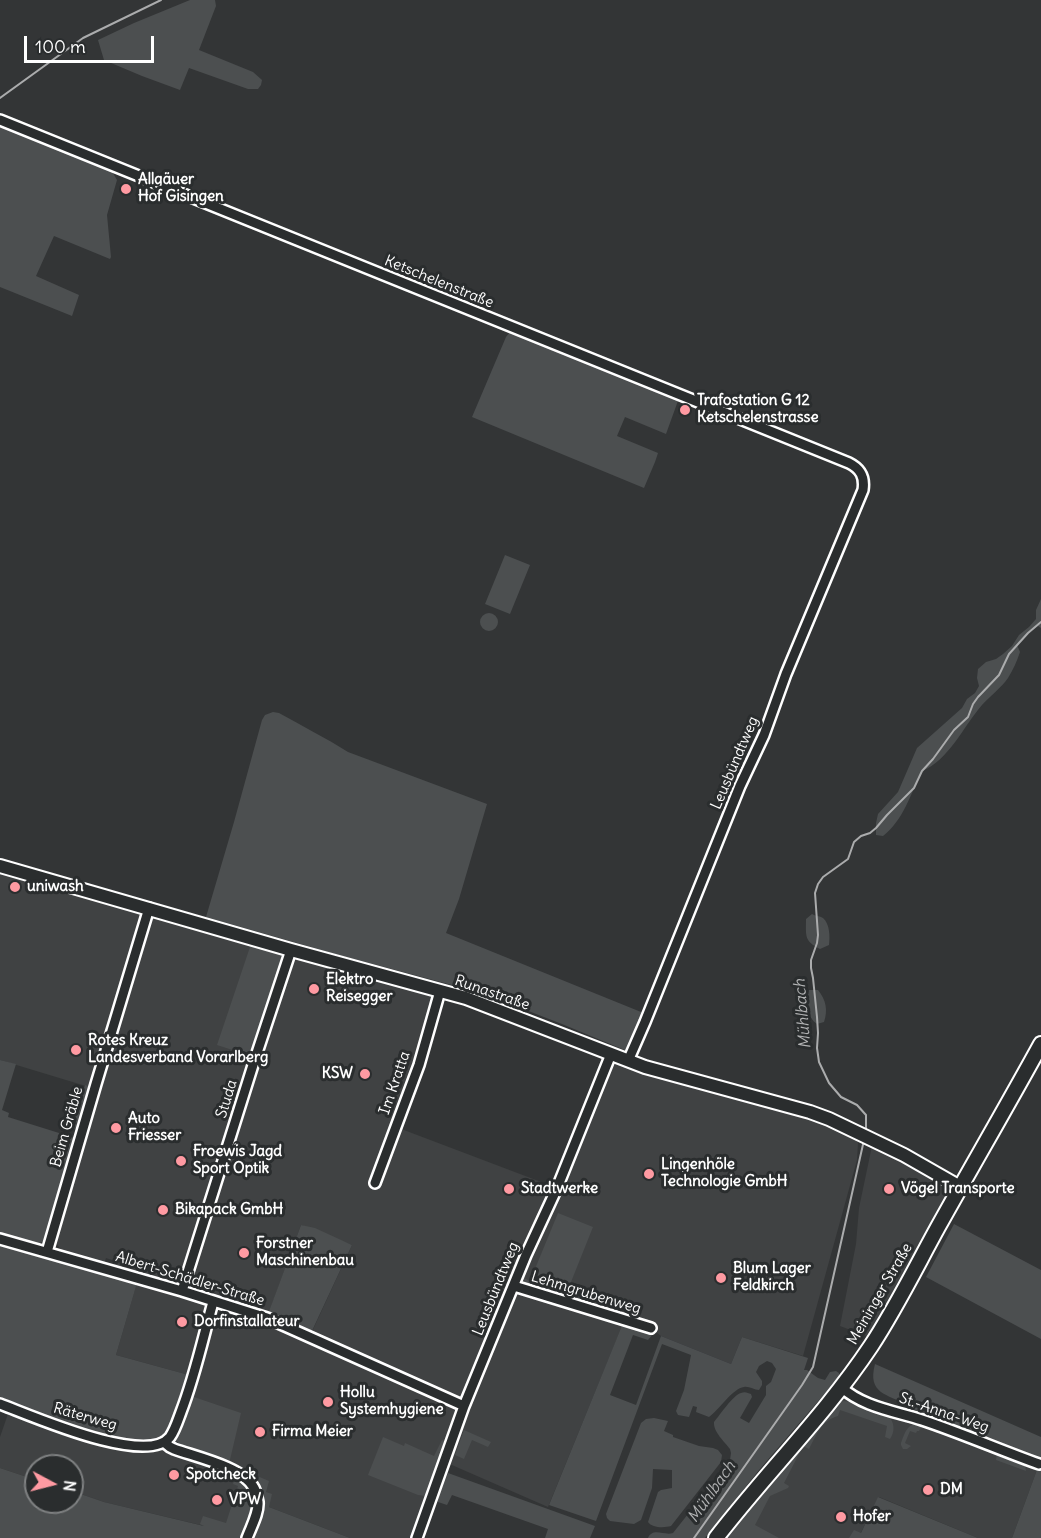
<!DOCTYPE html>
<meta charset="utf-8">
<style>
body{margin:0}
#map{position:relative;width:1041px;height:1538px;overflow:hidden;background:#333536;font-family:Delius,sans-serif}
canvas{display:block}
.north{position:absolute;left:24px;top:1454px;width:60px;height:60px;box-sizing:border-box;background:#2a2d2e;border:2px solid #7f8182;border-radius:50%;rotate:97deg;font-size:16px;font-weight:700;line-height:24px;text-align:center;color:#fff}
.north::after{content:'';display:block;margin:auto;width:21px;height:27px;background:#ff9aa2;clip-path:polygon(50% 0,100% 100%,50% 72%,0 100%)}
.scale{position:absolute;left:24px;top:36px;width:130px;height:27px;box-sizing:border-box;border:3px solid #fff;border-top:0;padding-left:8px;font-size:18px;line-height:21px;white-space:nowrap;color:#fff;-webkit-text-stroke:4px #2a2d2e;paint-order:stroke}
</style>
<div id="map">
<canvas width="1041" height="1538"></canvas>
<div class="north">N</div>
<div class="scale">100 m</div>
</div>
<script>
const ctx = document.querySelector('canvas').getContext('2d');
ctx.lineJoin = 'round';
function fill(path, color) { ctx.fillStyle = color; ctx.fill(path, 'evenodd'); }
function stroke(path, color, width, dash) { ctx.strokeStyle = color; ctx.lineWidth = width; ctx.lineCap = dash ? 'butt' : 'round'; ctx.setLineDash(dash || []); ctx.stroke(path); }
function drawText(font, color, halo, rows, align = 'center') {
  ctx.font = font + ' Delius,sans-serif'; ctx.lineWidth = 6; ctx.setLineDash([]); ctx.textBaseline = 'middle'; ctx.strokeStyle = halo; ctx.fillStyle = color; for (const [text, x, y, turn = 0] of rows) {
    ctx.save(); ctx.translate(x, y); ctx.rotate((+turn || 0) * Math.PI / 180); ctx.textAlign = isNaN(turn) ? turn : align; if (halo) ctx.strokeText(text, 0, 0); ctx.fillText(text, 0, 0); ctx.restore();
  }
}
fill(new Path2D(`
 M0,866l440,125 -44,136 161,61 54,-134 237,74 10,15 -1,17 -54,196 -61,-19 -11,27 -70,-28 -10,-8 -26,-9 -77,188 -103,-45 -28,76h-67l-81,-31 -3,-15 -38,-28 -37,-68 22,-79 7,-6 8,-1 -15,-8 -24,73 -73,-20 22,-76 44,12 -1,-11 -3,3 -8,1 -57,-17 2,-6 -9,-3 -2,6 -39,-11 -4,-3 -4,-6 1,-9 41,-145 -99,-30zM301,1225l51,20 -42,91 -43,-18z
 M873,1141l81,42 -62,115 -23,39 -29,-11 16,-82 3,-36z
 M846,1392l58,23 4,9 17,1 113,42 -26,71h-34l-99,-41 -21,41h-136z
 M10,1408l113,36 41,-2 63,24 19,19 -16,47 -126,-30 -32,-11v-25h-36v14l-36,-12v-31z`), '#404243');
fill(new Path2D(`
 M190,0h25l1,6 -17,44 54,22 9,8 -1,5 -3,4h-10l-59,-21 -9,22 -38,-14 -38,-16 -6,-20 36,-17z
 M0,123l110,45 7,12 -10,35 4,42 -1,2 -56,-23 -18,40 43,19 -7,21 -72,-29z
 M510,332h3l166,66 -13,36 -41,-17 -8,19 41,17 -3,9 -11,26 -172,-71 34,-80z
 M505,555l25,10 -20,49 -25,-10z
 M1041,599v29l-3,-2 -10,7 -11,12 3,7c-3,9 -7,18 -12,26 -7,10 -18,18 -26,27 -19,22 -33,55 -60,66 -11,22 -19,50 -39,65l-7,-1v-12l2,-9 20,-22 19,-44 45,-40 5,-9 8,-6 4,-7 -2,-8 1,-9 8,-7 10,-3 7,-5 9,-8 7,-11 10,-8 7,-8v-9z
 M480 622a9 9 0 1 1 18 0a9 9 0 1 1-18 0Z
 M273,712l6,1c23,13 47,25 69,39l139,52 -28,95 -13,34 200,81 -17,36 -2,1 -65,-27 -80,-31 -143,-38 -133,-38 28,-95 28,-102 3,-5z
 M812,914c3,2 8,2 11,4 7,6 7,19 6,27l-9,4c-16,-8 -14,-13 -14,-30z
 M251,944l27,8 3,4v7l-30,93 -34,-11z
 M809,990h9c8,10 10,20 6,32l-7,2c-10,-7 -10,-18 -13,-29z
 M0,1060l16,4 -14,46 7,3 -1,4 67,21 -27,95 -4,8 -6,3 -38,-11z
 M85,1085l6,2 -13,42 -7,-1 6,-5 -3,-2z
 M558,1213l35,14 -28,70 -37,-11 -3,-3 -1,-5 6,3z
 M954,1224l87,46v69l-115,-62z
 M301,1225l14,3 37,17 -41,88 -43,-19z
 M0,1244l137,39 -21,72 73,20c-5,17 -13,52 -29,63 -23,16 -132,-28 -160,-38z
 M623,1323l31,10 -6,7 -15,-5 -23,60 26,10 25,-69 70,28 11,-27 66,21 -4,12h3l11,8 7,2 5,-8 6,-1 3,2v4l-80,93 -54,68h-57c5,-11 16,-2 25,-5l19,-24 9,6 5,-6 -8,-7 32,-42 1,-7 -1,-4c-5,-7 -17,-17 -16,-27 6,-7 19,-27 27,-29 4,-2 7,0 10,1l1,3 -12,21 9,5 17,-28v-9l5,-4 5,-13 -4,-6 -5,-2 -8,5 -3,6 6,9v4l-3,5c-5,0 -10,-4 -15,-3 -11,1 -25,23 -35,30l-13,-5 1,-5 -4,-1 -4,11 -11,-2 -2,-4 8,-21 7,-35 -29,-11 -66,177 -47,-16z
 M875,1364l166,73v24l-117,-44c-5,-4 -10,-9 -16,-12 -21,-11 -41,-11 -33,-41z
 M191,1396l50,17 -12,51 40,17 -3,11 6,2 -3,13 81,31h-350v-70l36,12v22h36v-11l32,11 100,24 -4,-2 3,-8 23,7 12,-37 -5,-2 2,-7 -8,-7 -45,-21 -6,-8 -1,-4z
 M844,1401c9,1 37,10 44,15 7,6 7,16 2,23l-5,-2 2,-11 -47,-16 -2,6c-17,5 -21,18 -29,33l-6,-3 -19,37 5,3 -1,2 -18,8 -15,29 24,13h-57l115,-135z
 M654,1418l14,3 -4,10 9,4v2l26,9 14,2 5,2 4,5 -1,7 -50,64c-7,2 -19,2 -23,-4l10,-30 3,-2 11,-2v-18l-19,-1 -1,19 -11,32 -7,4 -24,-3 -3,-3 -1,-4 35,-91 5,-4z
 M920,1423l97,36 8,7 1,5 -30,-11 1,-6 -75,-28 -3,5h-2l-1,2 -6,-2 -5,12 6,3 -4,3h-4l-2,-4v-2c4,-11 6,-19 19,-20z
 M464,1430l27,12 -3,5 -16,-7 -8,19 -9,-4z
 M383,1437l21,9 1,-3 29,13 8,-16 5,2 -19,53 -2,1 -8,-1 -50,-20z
 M1038,1467l3,1v70h-29z
 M448,1473l147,53 -5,12h-45l3,-9 -96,-34 -5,10 -9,-3 -1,-2z
 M878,1497l100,41h-129l5,-8 7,3z`), '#4c4f50');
stroke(new Path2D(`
 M0,98l83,-60 78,-38
 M866,1131v-16l-9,-10 -16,-8 -12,-14 -10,-21 -2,-14 1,-15 -1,-16 -4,-39 -2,-10v-8l6,-17 1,-8 -3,-42 3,-9 5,-7 25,-18 6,-17 7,-6 9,-3 6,-5 11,-13 27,-27 8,-17 11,-12 21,-29 14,-13 5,-13 5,-7 21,-22 10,-21 19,-21 13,-11
 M694,1538l108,-153 11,-18 51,-227`), '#abacad', 2);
const minor = new Path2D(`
 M0,120l849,343c12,6 16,14 14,27l-77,184 -22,61 -24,51 -95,236 -17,39
 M375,1183l44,-118 21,-74
 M0,1239l182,52 85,27 197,88
 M47,1252l49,-168 53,-176
 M514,1286l137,42
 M182,1291l71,-226 38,-115
 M841,1387c22,20 53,24 81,33 39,13 78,30 117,44
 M0,1404c30,11 146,63 170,33 5,-7 8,-17 11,-25 14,-36 22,-74 32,-110
 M164,1442l6,5 4,2c22,8 69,18 80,39 2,3 3,10 4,14 1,11 -7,25 -11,36
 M417,1538l47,-132 62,-151 31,-67 54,-134`);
const tertiary = new Path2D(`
 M0,866l291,84 175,48 179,69 165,45 19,7 75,36 56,32`);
const secondary = new Path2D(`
 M716,1538c50,-65 109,-123 155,-192 25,-38 45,-79 67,-119 34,-61 69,-121 103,-183`);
stroke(minor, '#fff', 14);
stroke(tertiary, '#fff', 16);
stroke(secondary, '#fff', 18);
stroke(minor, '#2a2d2e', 9);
stroke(tertiary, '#2a2d2e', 12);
stroke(secondary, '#2a2d2e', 14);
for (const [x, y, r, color] of [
 [126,189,6,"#ff9aa2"],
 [685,410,6,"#ff9aa2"],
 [15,887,6,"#ff9aa2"],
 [314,989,6,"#ff9aa2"],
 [76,1050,6,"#ff9aa2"],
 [365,1074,6,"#ff9aa2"],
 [116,1128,6,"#ff9aa2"],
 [181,1161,6,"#ff9aa2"],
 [649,1174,6,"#ff9aa2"],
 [509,1189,6,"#ff9aa2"],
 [889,1189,6,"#ff9aa2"],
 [163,1210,6,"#ff9aa2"],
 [244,1253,6,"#ff9aa2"],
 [721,1278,6,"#ff9aa2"],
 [182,1322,6,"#ff9aa2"],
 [328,1402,6,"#ff9aa2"],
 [260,1432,6,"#ff9aa2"],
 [174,1475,6,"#ff9aa2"],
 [928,1490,6,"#ff9aa2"],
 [217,1500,6,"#ff9aa2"],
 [841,1517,6,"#ff9aa2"]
]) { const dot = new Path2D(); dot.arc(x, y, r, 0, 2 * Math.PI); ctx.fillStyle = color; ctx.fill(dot); stroke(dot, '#2a2d2e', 2); }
drawText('bold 15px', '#fff', '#2a2d2e', [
 ["Allgäuer",138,180],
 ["Hof Gisingen",138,197],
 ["Trafostation G 12",697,401],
 ["Ketschelenstrasse",697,418],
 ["uniwash",27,887],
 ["Elektro",326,980],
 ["Reisegger",326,997],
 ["Rotes Kreuz",88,1041],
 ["Landesverband Vorarlberg",88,1058],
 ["KSW",353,1074,"right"],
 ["Auto",128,1119],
 ["Friesser",128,1136],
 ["Froewis Jagd",193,1152],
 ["Sport Optik",193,1169],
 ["Lingenhöle",661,1165],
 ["Technologie GmbH",661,1182],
 ["Stadtwerke",521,1189],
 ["Vögel Transporte",901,1189],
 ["Bikapack GmbH",175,1210],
 ["Forstner",256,1244],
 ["Maschinenbau",256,1261],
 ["Blum Lager",733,1269],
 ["Feldkirch",733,1286],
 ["Dorfinstallateur",194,1322],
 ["Hollu",340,1393],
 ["Systemhygiene",340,1410],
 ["Firma Meier",272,1432],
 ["Spotcheck",186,1475],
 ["DM",940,1490],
 ["VPW",229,1500],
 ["Hofer",853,1517]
], 'left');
drawText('15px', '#fff', '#2a2d2e', [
 ["Ketschelenstraße",439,282,22],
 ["Leusbündtweg",735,763,-67],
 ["Runastraße",492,993,19],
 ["Im Kratta",395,1083,-71],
 ["Studa",227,1099,-73],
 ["Beim Gräble",67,1127,-74],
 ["Albert-Schädler-Straße",190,1279,17],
 ["Leusbündtweg",496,1289,-68],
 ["Lehmgrubenweg",586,1293,17],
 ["Meininger Straße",880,1294,-60],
 ["St.-Anna-Weg",944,1413,19],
 ["Räterweg",85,1417,16]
]);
drawText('italic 16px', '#b2b3b4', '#2a2d2e', [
 ["Mühlbach",803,1014,-95],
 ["Mühlbach",712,1492,-55]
]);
</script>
